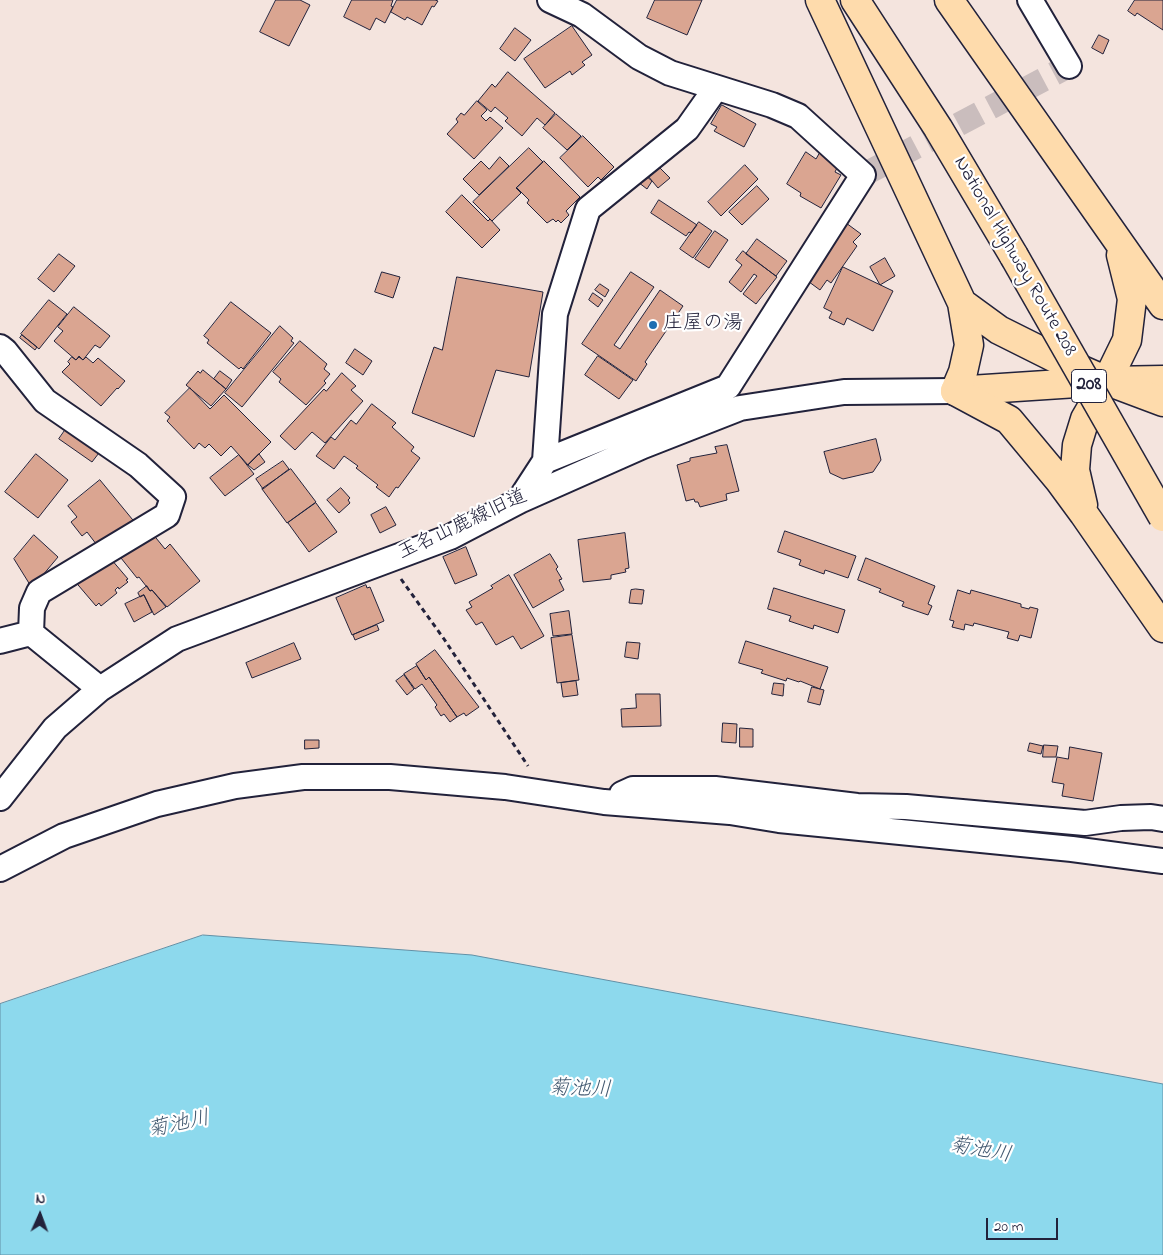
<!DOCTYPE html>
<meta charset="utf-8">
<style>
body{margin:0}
#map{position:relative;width:1163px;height:1255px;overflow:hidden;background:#f4e4de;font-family:"Indie Flower",sans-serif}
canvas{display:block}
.north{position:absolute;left:15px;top:1190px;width:50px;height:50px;-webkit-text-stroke:4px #fff;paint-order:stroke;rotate:2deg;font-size:14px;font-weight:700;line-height:20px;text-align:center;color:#22223b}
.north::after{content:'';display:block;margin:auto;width:18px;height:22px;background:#22223b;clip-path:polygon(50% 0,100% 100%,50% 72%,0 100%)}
.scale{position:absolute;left:986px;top:1218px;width:72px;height:22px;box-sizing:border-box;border:2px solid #22223b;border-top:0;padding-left:6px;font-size:15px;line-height:18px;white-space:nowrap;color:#22223b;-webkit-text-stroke:4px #fff;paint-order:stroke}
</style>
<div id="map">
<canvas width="1163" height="1255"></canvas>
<div class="north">N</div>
<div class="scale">20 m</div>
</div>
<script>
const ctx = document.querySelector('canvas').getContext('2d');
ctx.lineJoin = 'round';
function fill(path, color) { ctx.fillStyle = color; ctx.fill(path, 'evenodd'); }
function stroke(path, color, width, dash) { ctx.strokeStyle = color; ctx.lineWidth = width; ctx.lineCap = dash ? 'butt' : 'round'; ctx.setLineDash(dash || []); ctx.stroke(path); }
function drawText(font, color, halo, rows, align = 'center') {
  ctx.font = font + ' "Indie Flower","Klee One",sans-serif'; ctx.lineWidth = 4.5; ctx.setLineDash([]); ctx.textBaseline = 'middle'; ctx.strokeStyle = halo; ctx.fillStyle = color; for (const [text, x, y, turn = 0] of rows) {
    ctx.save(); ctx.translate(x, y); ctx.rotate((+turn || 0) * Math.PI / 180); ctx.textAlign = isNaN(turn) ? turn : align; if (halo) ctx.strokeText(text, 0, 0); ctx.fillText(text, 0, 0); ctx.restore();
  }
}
const water = new Path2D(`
 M203,935l269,20 691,129v171h-1163v-251z`);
fill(water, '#8dd9ed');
stroke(water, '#6290a6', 1);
const building = new Path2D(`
 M276,0h24l10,5 -21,41 -29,-14z
 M352,0h41l-2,6 2,1 -8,16 -9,-5 -6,12 -26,-13z
 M397,0h38l3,1 -4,6 -2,-1 -10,19 -15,-8 -2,3 -14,-8z
 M655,0h47l-15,35 -40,-17z
 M1135,0h28v30l-26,-17 -2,3 -7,-5z
 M572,26l20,29 -10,7 3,3 -13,10 -2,-4 -25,17 -21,-29z
 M515,28l16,12 -16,21 -15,-12z
 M1099,35l10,5 -6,14 -11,-6z
 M508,72l47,41 -10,12 -8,-7 -15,18 -17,-15 3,-3 -13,-11 -4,5 -13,-11 14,-17 3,3z
 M477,101l10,9 -6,6 5,5 4,-4 13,11 -29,31 -27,-25 11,-12 -2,-3 5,-6 3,2z
 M722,105l34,19 -12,23 -30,-16 3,-4 -6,-3z
 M556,114l25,22 -14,14 -24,-22z
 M583,136l31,31 -13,13 -3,-3 -10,10 -28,-29z
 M529,148l14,14 -27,26 5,5 -29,28 -19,-19z
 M806,152l10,7 4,-7 19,12 -4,8 6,3 -20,33 -21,-12 1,-3 -14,-9z
 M500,157l9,9 -30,29 -16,-16 18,-18 8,8z
 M544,161l36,36 -14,14 3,4 -8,8 -3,-3 -2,2 -3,-3 -6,4 -20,-20 2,-3 -12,-12z
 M653,161l17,17 -12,10 -15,-18z
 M745,165l13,14 -37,37 -13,-14z
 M640,171l12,10 -5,8 -13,-10z
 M757,186l12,13 -27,26 -13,-13z
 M462,195l26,26 2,-2 10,11 -18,18 -36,-36z
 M659,200l38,25 -6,8 -2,-1 -3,4 -35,-23z
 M842,220l19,14 -8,8 4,4 -26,37 -4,-3 -7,10 -19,-14z
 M699,222l13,9 -19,27 -13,-9z
 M715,231l13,9 -19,28 -14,-9z
 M757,239l30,22 -11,15 -30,-22z
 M743,251l34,26 -21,27 -13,-10 14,-18 -3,-2 -13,18 -12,-10 13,-17 -6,-5z
 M59,254l16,12 -21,26 -16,-13z
 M885,258l10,18 -15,9 -10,-18z
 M843,267l50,24 -20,40 -26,-13 -3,7 -15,-7 3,-6 -8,-4z
 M382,272l18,5 -7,21 -18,-6z
 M631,272l23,15 -40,58 6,4 40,-59 23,16 -38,56 2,2 -11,17 -54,-37z
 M457,277l86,15 -14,85 -33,-7 -22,67 -62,-24 22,-66 8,3z
 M600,284l9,6 -4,7 -10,-7z
 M593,293l10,7 -5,7 -9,-7z
 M49,300l18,14 -28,35 -18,-15z
 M231,302l40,31 -28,36 -2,-2 -2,2 -32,-26 2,-3 -5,-4z
 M74,307l36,29 -10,12 -5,-3 -12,15 -4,-4 -3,4 -22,-19 9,-10 -5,-4z
 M280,326l13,12 -2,3 3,2 -52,64 -17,-14z
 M22,335l15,12 -2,3 -15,-12z
 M300,341l27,23 -3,5 6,5 -6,7 2,2 -20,22 -27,-23 2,-3 -8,-7z
 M355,349l17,12 -9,14 -17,-12z
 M598,356l35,24 -14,19 -34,-24z
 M72,357l4,3 3,-3 4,3 3,-3 7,6 5,-5 27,23 -7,8 -1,-1 -16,18 -39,-34 8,-8 -2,-2z
 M203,370l23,19 -15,17 -25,-21 12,-14 2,2z
 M220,371l12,9 -6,9 -12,-10z
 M342,373l14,13 -5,4 12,11 -38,42 -13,-11 -17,18 -15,-14 44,-47 2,2z
 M190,388l20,21 14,-14 47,47 -23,23 -17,-19 -10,10 -12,-12 -4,4 -6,-5 -5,6 -27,-28 3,-4 -5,-4z
 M372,404l24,19 -4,4 22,20 -3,4 9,7 -22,30 -2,-1 -7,10 -13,-10 2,-2 -22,-17 2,-2 -14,-10 -10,13 -18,-13 15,-19 4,3 16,-20 5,4z
 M68,426l34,23 -10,13 -33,-23z
 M876,439l5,21 -8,12 -30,7 -13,-6 -6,-21z
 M727,445l12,46 -13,3 1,6 -27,7 -2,-5h-3l-1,-3 -8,2 -9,-36 13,-4v-3l27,-5 -2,-6z
 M36,454l32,26 -30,38 -33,-26z
 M259,454l6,8 -11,8 -6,-5z
 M239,455l15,19 -29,22 -15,-18z
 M283,461l6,8 -26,20 -7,-10z
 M291,469l25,33 -29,21 -25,-34z
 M100,480l37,45 -34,28 -16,-21 -5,4 -11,-14 6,-5 -9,-11z
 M341,488l9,10 -2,2 2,3 -11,10 -12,-13z
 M316,503l21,29 -28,20 -21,-29z
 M386,507l10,18 -16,8 -9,-18z
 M143,522l22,27 5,-5 30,37 -33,26 -15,-17 -2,1 -11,-14 -2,1 -24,-30z
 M785,531l71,25 -8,22 -23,-8 -1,4 -25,-9 2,-5 -23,-8z
 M625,533l4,35 -4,1 1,3 -15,3v4l-28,3 -5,-42z
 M34,535l24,22 -26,31 -18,-29z
 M466,547l11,28 -22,9 -12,-27z
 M105,552l23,27 -2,1 2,2 -9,7 -1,-2 -3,3 2,3 -16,13 -2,-3 -3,3 -23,-27z
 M550,554l8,13 -2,2 6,10 -3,1 5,10 -31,18 -19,-33z
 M866,558l69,28 -7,18 4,2 -4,9 -26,-9 2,-4 -25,-10 2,-3 -23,-9z
 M509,575l35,61 -23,13 -8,-13 -17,9 -14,-23 -6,3 -10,-15 6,-3 -3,-5 24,-14 -2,-2z
 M366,585l1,3 3,-1 14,34 -32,14 -16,-37z
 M147,586l3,5 2,-1 14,17 -12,8 -10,-20 -4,2 -2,-4z
 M774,588l71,22 -7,23 -24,-8 -1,4 -24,-8 2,-5 -23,-7z
 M636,589l8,1 -2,14 -13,-1 2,-13z
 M958,590l12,4 1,-4 50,14v3l8,2 1,-2 8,2 -7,29 -11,-3 -2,6 -11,-3 2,-6 -35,-9 -1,3 -8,-2 -1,6 -12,-3 2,-6 -4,-1z
 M144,595l8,17 -18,10 -9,-18z
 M569,611l3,23 -19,2 -3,-22z
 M377,625l2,5 -24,10 -2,-5z
 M572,635l7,45 -22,3 -6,-45z
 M746,641l82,26 -8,22 -20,-8 -1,1 -12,-4 -1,3 -25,-8 2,-3 -24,-7z
 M627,642l13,1 -2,16 -13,-2z
 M294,643l7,16 -49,19 -6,-15z
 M435,650l44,57 -13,9 -2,-3 -7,4 -28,-40 -3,3 -10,-16z
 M417,666l9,14 3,-3 28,40 -7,5 -6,-8 -3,2 -6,-9 2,-2 -15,-21 -7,5 -11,-15z
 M404,675l10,14 -7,6 -11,-14z
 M576,681l2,14 -15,2 -2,-14z
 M774,683l10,1 -1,12 -11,-2z
 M812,687l12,3 -4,15 -12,-3z
 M636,694h24l1,32 -39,1 -1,-18 15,-1z
 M723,723l14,1 -1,19 -14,-1z
 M740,728l13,1v18h-13z
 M305,740h14v8l-14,1z
 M1030,743l13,3 -2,8 -13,-3z
 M1044,745l14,1 -2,11h-13z
 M1070,747l32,6 -9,48 -31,-5 2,-12 -12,-2 5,-25 11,2z`);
fill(building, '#daa591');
stroke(building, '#22223b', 1);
stroke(new Path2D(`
 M863,175l206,-109`), '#cabdbd', 24, [24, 12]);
const minor = new Path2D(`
 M1030,0l39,66
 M0,347l5,4 40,50 93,64 35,32 -6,18 -128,77 -7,16 -1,25
 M545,461l10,-147 33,-105 99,-80 29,-41
 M519,501l26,-40 183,-74 135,-212 -65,-59 -26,-11 -102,-32 -31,-16 -57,-42 -32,-15
 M31,633l69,56
 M0,641l31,-8
 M622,794l11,-5h82l142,17 49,1 179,16 36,-5 30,-1 12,2
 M0,798l55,-70 45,-39 77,-50 273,-102 69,-36 124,-55 97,-38 104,-16 111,-1
 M0,869l64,-33 93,-32 78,-18 68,-9h87l115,10 99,15 126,10 49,8 293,29 91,12`);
const major = new Path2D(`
 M955,391l152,-10 56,-1`);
const highway = new Path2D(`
 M820,0l142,303 7,42 -6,27 -8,19 54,29 50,60 25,34 79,114
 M855,0l83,128 76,128
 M949,0l214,305
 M962,303l37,27 58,29 50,22 56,21
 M1083,505l-8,-35 2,-25 8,-26 22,-38 20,-41 5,-41 -11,-44`);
stroke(minor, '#22223b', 28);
stroke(major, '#22223b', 31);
stroke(highway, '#22223b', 31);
stroke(new Path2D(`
 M401,579l43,60 84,127`), '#22223b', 3, [5, 4]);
stroke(minor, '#fff', 24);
stroke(major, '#fedbac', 28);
stroke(highway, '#fedbac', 28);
const highwayBridge = new Path2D(`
 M1014,256l149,261`);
stroke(highwayBridge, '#22223b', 31, []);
stroke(highwayBridge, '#fedbac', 28);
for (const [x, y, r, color] of [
 [653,325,5,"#1f6fb2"]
]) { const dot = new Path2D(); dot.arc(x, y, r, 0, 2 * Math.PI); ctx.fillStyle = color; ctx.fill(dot); stroke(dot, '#fff', 2); }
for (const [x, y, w] of [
 [1089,386,35]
]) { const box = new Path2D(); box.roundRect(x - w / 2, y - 16.5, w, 33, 4); ctx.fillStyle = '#fff'; ctx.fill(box); stroke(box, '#22223b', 1); }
drawText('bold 19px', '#22223b', null, [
 ["208",1089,386]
]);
drawText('20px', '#22223b', '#fff', [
 ["National Highway Route 208",1014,257,60],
 ["玉名山鹿線旧道",463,526,-25]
]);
drawText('20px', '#22223b', '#fff', [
 ["庄屋の湯",663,325]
], 'left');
drawText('italic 21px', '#425970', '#fff', [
 ["菊池川",580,1091,2],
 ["菊池川",179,1126,-12],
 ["菊池川",980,1152,10]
]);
</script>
